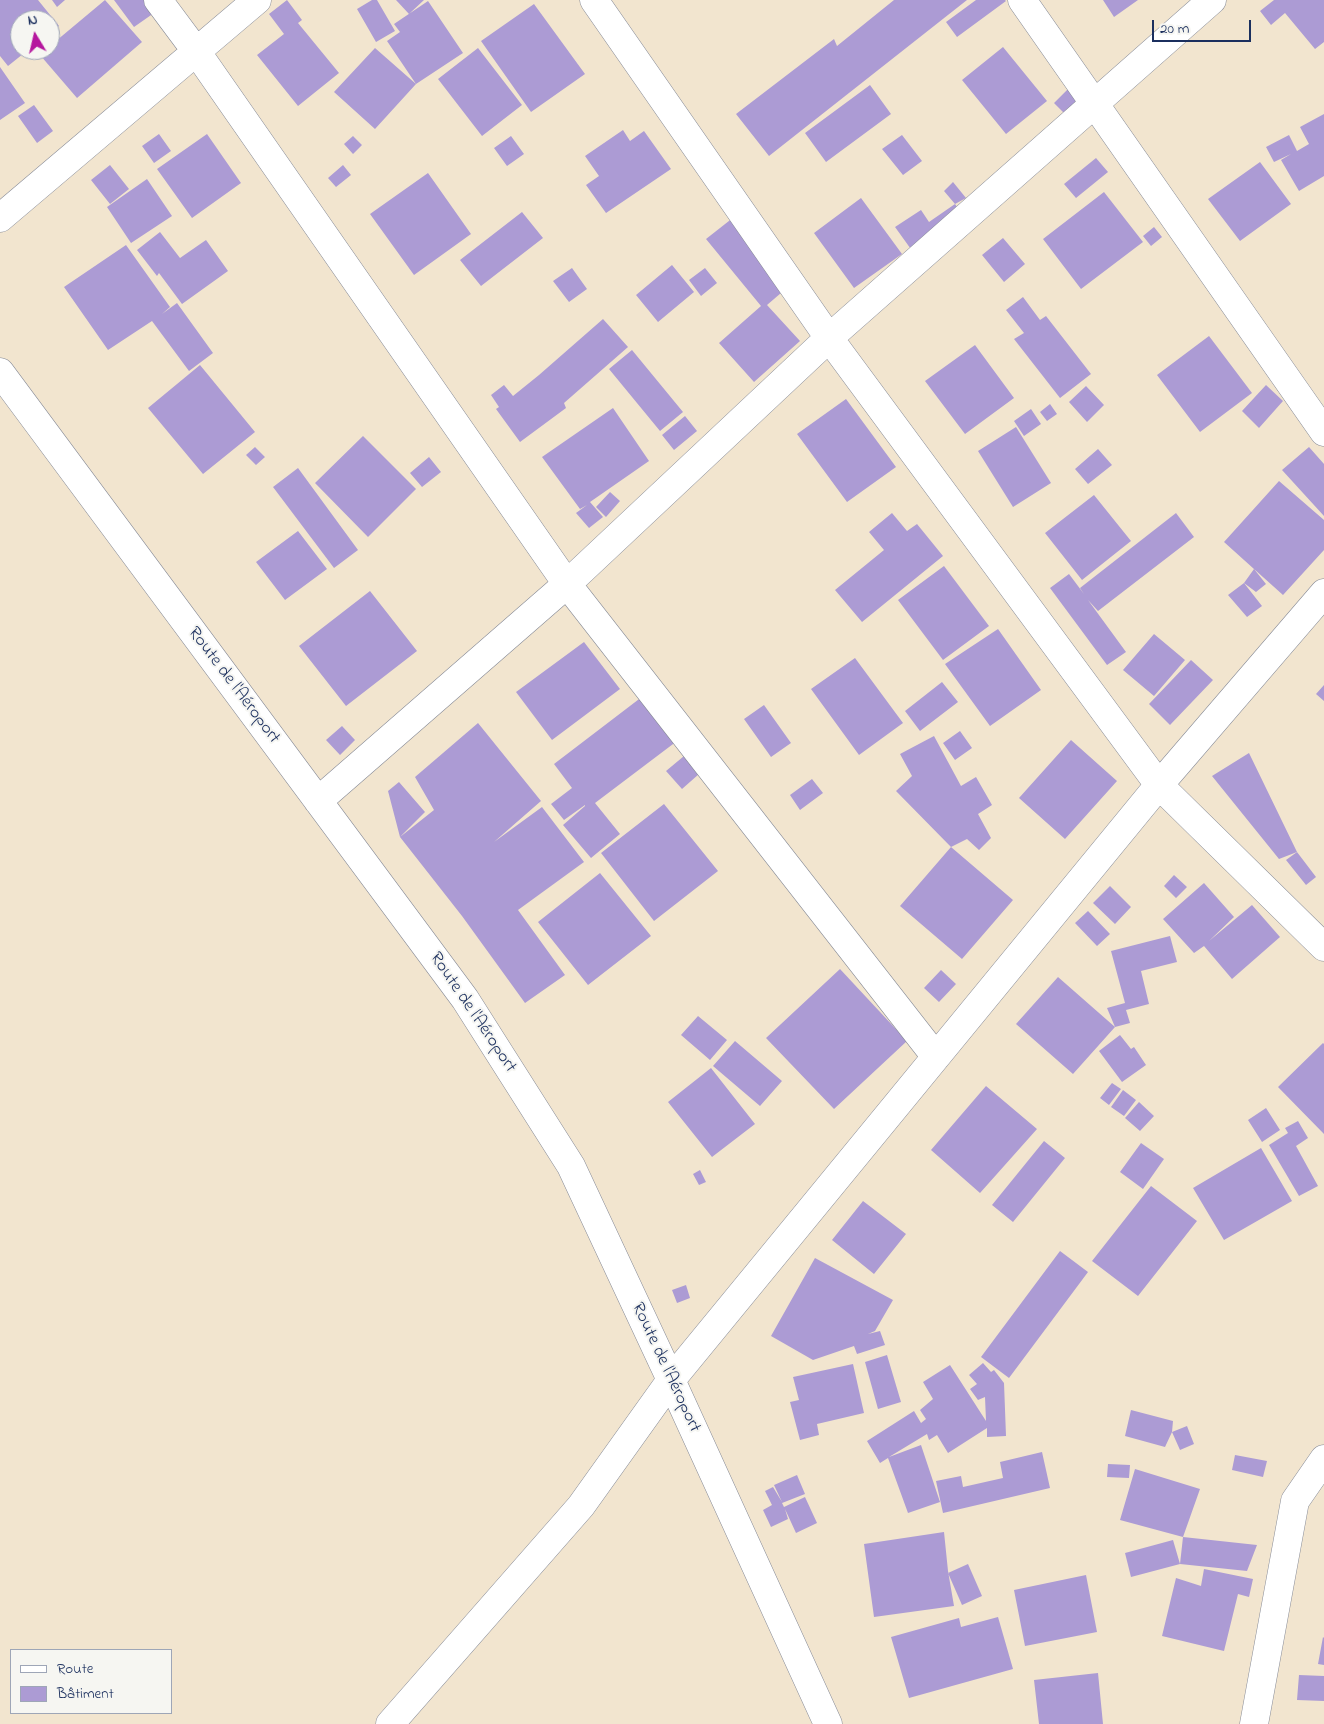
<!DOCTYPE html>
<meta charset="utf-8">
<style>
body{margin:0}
#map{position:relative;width:1324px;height:1724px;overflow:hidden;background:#f2e5cf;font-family:"Indie Flower",sans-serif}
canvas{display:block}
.legend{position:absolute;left:10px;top:1649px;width:162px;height:65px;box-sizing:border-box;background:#f6f6f2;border:1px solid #9ea6b7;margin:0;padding:6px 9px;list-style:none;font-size:15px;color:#1b2f5e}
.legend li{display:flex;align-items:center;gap:10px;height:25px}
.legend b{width:25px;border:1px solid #9ea6b7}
.north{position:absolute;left:10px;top:10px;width:50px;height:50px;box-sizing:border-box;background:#f6f6f2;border:1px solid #9ea6b7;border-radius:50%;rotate:351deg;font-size:14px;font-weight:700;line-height:20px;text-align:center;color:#1b2f5e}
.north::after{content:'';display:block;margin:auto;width:18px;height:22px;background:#b5179e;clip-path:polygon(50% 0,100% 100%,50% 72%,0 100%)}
.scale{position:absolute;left:1152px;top:20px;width:99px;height:22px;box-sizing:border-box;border:2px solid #1b2f5e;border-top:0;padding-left:6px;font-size:15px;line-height:18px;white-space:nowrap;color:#1b2f5e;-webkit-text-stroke:4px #f6f6f2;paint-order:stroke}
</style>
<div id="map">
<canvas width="1324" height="1724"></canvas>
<ul class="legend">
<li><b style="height:6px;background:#fff"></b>Route</li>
<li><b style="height:14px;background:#ac9bd4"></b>Bâtiment</li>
</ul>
<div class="north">N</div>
<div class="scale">20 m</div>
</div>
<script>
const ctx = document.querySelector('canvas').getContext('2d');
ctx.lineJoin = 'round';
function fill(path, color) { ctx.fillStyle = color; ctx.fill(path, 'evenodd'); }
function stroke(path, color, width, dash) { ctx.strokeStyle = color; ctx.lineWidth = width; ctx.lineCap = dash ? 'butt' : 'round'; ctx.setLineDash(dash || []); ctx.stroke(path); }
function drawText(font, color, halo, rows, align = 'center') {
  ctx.font = font + ' "Indie Flower",sans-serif'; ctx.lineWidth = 4; ctx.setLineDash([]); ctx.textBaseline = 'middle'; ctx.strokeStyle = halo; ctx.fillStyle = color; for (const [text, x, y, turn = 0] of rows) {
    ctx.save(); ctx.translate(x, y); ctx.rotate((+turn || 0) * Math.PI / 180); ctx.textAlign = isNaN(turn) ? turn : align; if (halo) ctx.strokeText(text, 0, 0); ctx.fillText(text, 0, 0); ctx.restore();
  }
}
fill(new Path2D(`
 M0,0h38l21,26 -9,6v-12h-30v30h8l-20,16 -8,-10z
 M52,0h13l-8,7z
 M105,0l37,42 -65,56 -37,-43 6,-5h4v-4z
 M114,0h30l10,13 -20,14z
 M287,0l15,20 -4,3 41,50 -41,33 -41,-51 27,-21 -15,-20z
 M372,0h5l18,31 -19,11 -19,-33z
 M396,0h28l-15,14z
 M894,0h73l-198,156 -33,-42 98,-75 3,7z
 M976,0h29l1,1 -49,36 -11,-15z
 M1103,0h35l-24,17z
 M1274,0h50v42l-9,7 -30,-36 -14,12 -11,-14z
 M428,1l35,52 -47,31 -29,-43 13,-9 -6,-8z
 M534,4l51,70 -54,38 -50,-71z
 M1003,47l44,54 -41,33 -44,-54z
 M375,48l41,36 -41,45 -41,-37z
 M478,48l44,57 -40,31 -44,-57z
 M0,67l25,36 -25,17z
 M870,85l21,29 -65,48 -21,-29z
 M1069,88l11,11 -15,15 -11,-11z
 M34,105l19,26 -16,12 -19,-27z
 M1324,114v62l-25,15 -18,-31 10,-6 -17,8 -8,-15 23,-12 8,16 12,-7 -9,-17z
 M623,130l7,11 14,-10 27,38 -65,44 -20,-28 13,-9 -14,-20z
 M159,134l12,17 -17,12 -12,-17z
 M207,134l34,49 -49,35 -35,-49z
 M902,135l20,26 -19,14 -21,-26z
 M353,136l9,9 -9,9 -9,-10z
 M511,136l13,18 -17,12 -13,-18z
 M1096,158l12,14 -32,26 -12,-14z
 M1260,162l31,42 -51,37 -32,-42z
 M110,165l19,24 -19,15 -19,-24z
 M343,165l8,10 -15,12 -8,-9z
 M428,173l43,61 -57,41 -44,-61z
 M147,179l25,37 -41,27 -24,-36z
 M953,182l13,16 -11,6 -11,-13z
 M1104,192l39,50 -62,47 -38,-50z
 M861,198l41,56 -48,34 -40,-55z
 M955,204l9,13 -51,35 -18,-25 26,-17 8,12z
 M522,212l21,26 -62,48 -21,-26z
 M734,217l54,70 -21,18 33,36 -46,41 -35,-39 42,-37 -55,-67z
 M1154,227l8,10 -11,9 -8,-10z
 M160,232l20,26 26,-18 22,31 -46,33 -23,-31 -2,3 -20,-26z
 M1003,238l22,26 -21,18 -22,-27z
 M126,245l44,62 -8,7 15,-11 36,50 -24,18 -37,-50 -44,29 -44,-63z
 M672,265l22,27 -36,30 -22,-27z
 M572,268l15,21 -18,13 -16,-21z
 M705,268l12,15 -16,13 -12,-16z
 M1023,297l17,23 6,-4 45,58 -31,24 -46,-59 10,-6 -18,-23z
 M603,319l25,28 -64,56 2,5 -46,34 -24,-33 3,-2 -8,-12 13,-10 9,11 26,-21z
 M1209,336l43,57 -52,39 -43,-57z
 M975,345l39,53 -49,36 -40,-53z
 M632,350l51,62 -23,19 -51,-62z
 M200,365l55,67 -52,42 -55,-66z
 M1266,385l17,16 -24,27 -17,-17z
 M1086,386l18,19 -17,17 -18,-20z
 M846,399l50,68 -49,35 -50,-68z
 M1050,404l7,10 -10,7 -7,-9z
 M613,408l36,53 -59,41 13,15 -14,11 -13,-15 11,-8 -7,4 -38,-52z
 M1031,409l10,15 -17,12 -10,-15z
 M685,416l12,15 -23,19 -12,-15z
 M1016,427l35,56 -38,24 -35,-56z
 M363,436l53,53 -48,48 -53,-54z
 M255,447l10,10 -9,8 -10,-10z
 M1309,447l15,17v52l-42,-46z
 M1098,449l14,16 -24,19 -13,-15z
 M429,457l12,15 -19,15 -12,-14z
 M298,468l60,82 -24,18 -61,-81z
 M1279,481l45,39v30l-41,45 -29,-26 12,15 -10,8 -12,-9 10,-14 -30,-27z
 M610,492l10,9 -14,16 -10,-10z
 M1094,495l37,46 -49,39 -37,-47z
 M892,513l15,18 10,-7 26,32 -81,66 -27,-32 49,-40 -15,-18z
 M1176,513l18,24 -96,74 -10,-11 38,52 -19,13 -57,-77 19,-14 15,20 -4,-6z
 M298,531l29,38 -42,31 -29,-38z
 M944,566l45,60 -46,34 -45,-60z
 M1244,583l18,23 -15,11 -19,-22z
 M370,591l47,60 -71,55 -47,-60z
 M998,629l43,61 -51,36 -45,-62z
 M1154,634l31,26 -31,36 -31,-26z
 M584,642l36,47 -68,51 -36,-48z
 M855,658l48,65 -44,32 -48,-66z
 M1191,660l22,20 -43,45 -21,-21z
 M942,682l16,20 -38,29 -15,-20z
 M1324,685v16l-8,-7z
 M647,693l34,45 -86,65 25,31 -29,24 -28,-33 22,-19v-1l-21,15 -13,-16 21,-16 -18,-24z
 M764,705l27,38 -20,14 -27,-38z
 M478,723l63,78 -47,41 48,-35 42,55 -66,48 47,65 -40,28 -63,-87 -62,-79 -12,-46 11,-9 26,30 -25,25 34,-27 -19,-33z
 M342,726l13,14 -15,15 -14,-15z
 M960,731l12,17 -17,12 -12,-17z
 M934,736l27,50 15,-9 16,28 -14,9 13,24 -12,12 -12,-11 -16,8 -55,-56 16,-15 -12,-22z
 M1071,740l46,41 -52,58 -46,-41z
 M1249,753l48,99 19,25 -10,8 -20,-25 11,-8 -18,7 -67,-83z
 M684,756l15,18 -17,15 -16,-18z
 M812,779l11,14 -23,17 -10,-15z
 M664,804l54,67 -64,50 -53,-68z
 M951,847l62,53 -51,59 -62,-53z
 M600,873l51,63 -63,49 -50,-63z
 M1174,875l13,12 -11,11 -12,-12z
 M1204,883l30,34 -25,24 43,-36 28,32 -48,42 -28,-33 -10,7 -31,-34z
 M1110,886l21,21 -16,17 -22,-21z
 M1088,911l22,23 -13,12 -22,-23z
 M1170,936l7,26 -36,9 8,33 -23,6 4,13 -15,4 -8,-19 18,-5 -14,-52z
 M840,969l67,72 -73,68 -68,-71z
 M941,970l15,14 -17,18 -15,-14z
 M1058,977l57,50 -42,47 -57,-50z
 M698,1016l29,24 -17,20 -29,-25z
 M1120,1035l11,14 3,-2 12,18 -24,17 -23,-31z
 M735,1041l47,40 -22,25 -47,-40z
 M1323,1043l1,1v90l-46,-47z
 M711,1068l44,56 -43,33 -44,-55z
 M1112,1083l9,6 -12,16 -9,-7z
 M986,1086l51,43 -57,64 -49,-43z
 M1123,1090l13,10 -12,16 -13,-9z
 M1139,1102l15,14 -14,15 -15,-13z
 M1266,1108l14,22 -18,12 -14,-22z
 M1298,1121l10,17 -12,8 22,40 -19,10 -30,-51 19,-12 -3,-5z
 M1044,1141l21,17 -52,64 -21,-17z
 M1141,1143l23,16 -21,30 -23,-17z
 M1261,1148l31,53 -68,39 -31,-52z
 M700,1170l6,12 -7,3 -6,-11z
 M1151,1186l46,35 -59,75 -46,-35z
 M863,1201l43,33 -32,40 -42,-34z
 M1060,1251l28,21 -79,106 -28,-21z
 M815,1258l78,42 -18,31 -7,3 12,-3 5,14 -28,9 -3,-8 -41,14 -42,-24z
 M686,1285l4,13 -13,5 -5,-13z
 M887,1355l14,47 -23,7 -13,-47z
 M983,1363l8,9 3,-2 10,13 2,53 -19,1v-9l-39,25 -11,-18 -8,5 -2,-6 -38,23 32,-12 19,57 -32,11 -20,-55 -8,5 -13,-22 47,-30 7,12 5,-4 -6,-9 13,-11 -10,-17 27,-17 36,56 -1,-24 -7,3 -8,-11 7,-5 -8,-9z
 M853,1364l11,49 -47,11 2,11 -19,5 -10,-38 9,-2 -6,-23z
 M1131,1410l42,11 -1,11 -7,15 -40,-11z
 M1187,1426l7,18 -14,6 -8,-18z
 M1042,1452l8,36 -107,25 -7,-32 25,-5 2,11 40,-9 -3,-16z
 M1235,1455l32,6 -4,16 -31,-7z
 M1108,1464l22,1 -1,13 -22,-1z
 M1135,1469l65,20 -17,48 -63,-17z
 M797,1475l8,19 -23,9 2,4 21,-10 12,26 -21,10 -11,-24 3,10 -17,8 -8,-17 9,-5 -7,-14 8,-4 9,15 -8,-17z
 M944,1532l4,39 6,35 -80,11 -10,-73z
 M1183,1537l74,8 -10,26 -67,-7z
 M1173,1540l7,24 -49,13 -6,-24z
 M968,1564l14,32 -20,9 -14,-32z
 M1204,1569l49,10 -4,18 -11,-3 -14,57 -62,-15 14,-58 25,8z
 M1086,1575l11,57 -72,14 -11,-56z
 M998,1617l15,52 -104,29 -18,-61 68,-19 2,9z
 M1323,1637l1,1v27l-6,-1z
 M1098,1673l5,51h-64l-5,-44z
 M1299,1675l25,1v25l-27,-1z`), '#ac9bd4');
const minor = new Path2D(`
 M158,0l38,51 371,533 369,473
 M594,0l235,338 330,447 165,162
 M1022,0l302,432
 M0,218l257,-218
 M0,372l465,627 106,167 100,214 157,344
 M318,801l249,-217 262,-246 383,-338
 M390,1724l191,-218 90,-126 488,-595 165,-192
 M1254,1724l41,-223 29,-42`);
stroke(minor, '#868a96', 29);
stroke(minor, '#fff', 28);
drawText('18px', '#1b2f5e', '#f6f6f2', [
 ["Route de l'Aéroport",233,686,53],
 ["Route de l'Aéroport",472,1013,56],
 ["Route de l'Aéroport",665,1368,65]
]);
</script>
